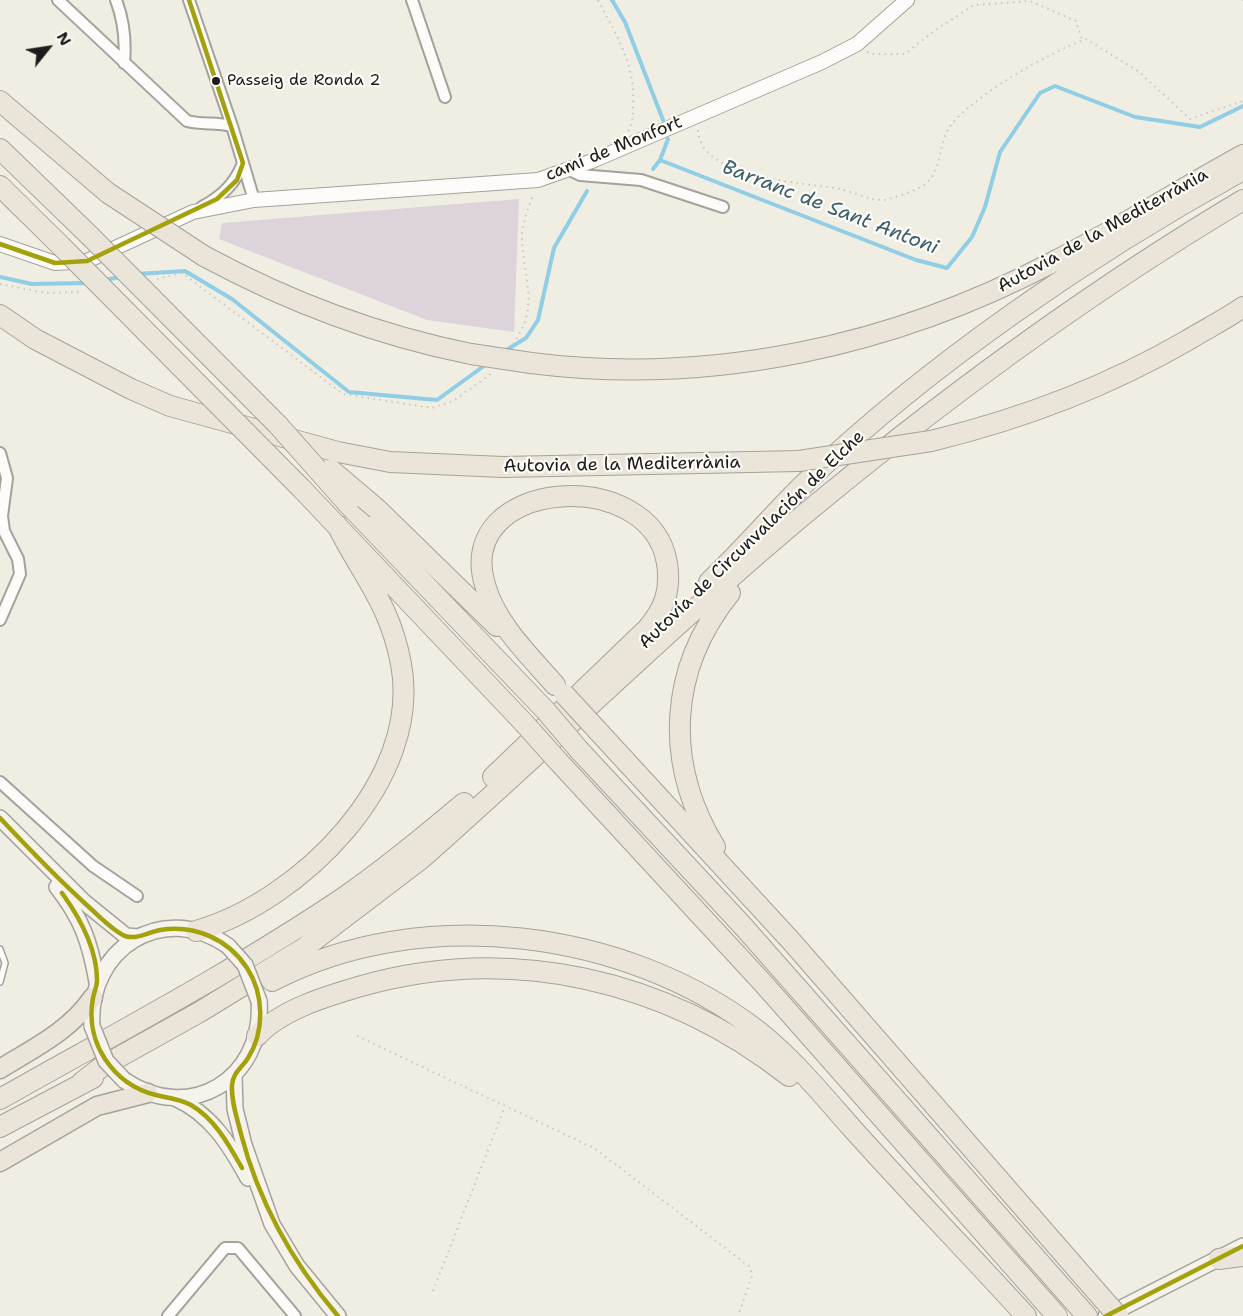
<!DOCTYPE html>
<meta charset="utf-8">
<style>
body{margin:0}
#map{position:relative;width:1243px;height:1316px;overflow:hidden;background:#f0ede3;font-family:"Shantell Sans",sans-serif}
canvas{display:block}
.north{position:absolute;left:18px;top:18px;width:60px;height:60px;-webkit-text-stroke:4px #fdfcf7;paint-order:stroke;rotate:60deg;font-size:16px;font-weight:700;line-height:24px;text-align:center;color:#1c1c1c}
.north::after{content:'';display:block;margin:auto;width:21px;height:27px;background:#1c1c1c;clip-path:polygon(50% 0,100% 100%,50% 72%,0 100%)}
</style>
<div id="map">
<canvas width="1243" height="1316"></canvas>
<div class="north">N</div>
</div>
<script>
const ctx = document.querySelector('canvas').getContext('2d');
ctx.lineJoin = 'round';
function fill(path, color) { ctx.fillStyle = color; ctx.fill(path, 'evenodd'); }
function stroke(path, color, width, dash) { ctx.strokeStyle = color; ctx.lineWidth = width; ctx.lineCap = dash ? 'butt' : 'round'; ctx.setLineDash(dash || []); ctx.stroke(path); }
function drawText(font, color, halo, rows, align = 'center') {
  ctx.font = font + ' "Shantell Sans",sans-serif'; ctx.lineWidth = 4.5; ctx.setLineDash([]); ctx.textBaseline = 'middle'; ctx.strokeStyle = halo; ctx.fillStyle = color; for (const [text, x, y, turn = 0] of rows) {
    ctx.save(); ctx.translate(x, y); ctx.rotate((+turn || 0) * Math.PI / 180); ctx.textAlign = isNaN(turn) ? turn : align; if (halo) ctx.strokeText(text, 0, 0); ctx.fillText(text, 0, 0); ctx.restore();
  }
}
fill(new Path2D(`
 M519,199l-5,133 -87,-12 -208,-81 3,-16z`), '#ddd3da');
stroke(new Path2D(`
 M612,0l13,22 38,98
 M660,160l8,-21
 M653,169l7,-9 256,100 31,8 25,-31 13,-30 15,-55 40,-59 15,-7 80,31 65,10 43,-21
 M137,274l48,-3 47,28 117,93 88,8 51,-37
 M0,277l32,7 56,-1
 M104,280l17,-3
 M503,352l23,-14 12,-18 16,-72 33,-57`), '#8fcee4', 4);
const service = new Path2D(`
 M0,949l5,14 -5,19`);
const minor = new Path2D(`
 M58,0l129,121c15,4 29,1 45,5
 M116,0c8,21 10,41 8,63
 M189,0l43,126 22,74
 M412,0l33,97
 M567,169l13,6 61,5 82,27
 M202,207c20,-11 33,-23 41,-44
 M0,453l7,25 -5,38 2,15 14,28 2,15 -20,46
 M0,782l93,84 44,30
 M168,1316l57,-68h13l57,68`);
const tertiary = new Path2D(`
 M0,244l55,19 32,-2 106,-49 61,-12 284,-20 54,-19 230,-99 35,-18 50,-44`);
const secondary = new Path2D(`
 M0,818l84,84 42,34 13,1
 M57,887c25,32 33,55 40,95
 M92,1026c-5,-77 71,-126 136,-80
 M234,1075l1,34 9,36 28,79 25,42 41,50
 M124,1080c65,45 141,-1 135,-79
 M175,1098c36,16 55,47 73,80
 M1106,1316l137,-70`);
const trunk = new Path2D(`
 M0,1069c34,-21 70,-38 93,-72
 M0,1162l97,-56 51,-13`);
const motorway = new Path2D(`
 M0,101l108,92
 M0,149l90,87
 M0,186l61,60
 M204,256c85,46 172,79 267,98
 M0,315l35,24 96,50 39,17 168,46 52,10 113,5 296,-6
 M531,363c180,23 363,-17 522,-101 65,-33 126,-72 190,-107
 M931,441c91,-22 176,-54 257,-101 18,-11 38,-21 55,-33
 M301,488l223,235
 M348,504l198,207
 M377,509l120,117
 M709,582c34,-32 64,-68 98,-101 125,-119 285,-228 436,-311
 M598,731l194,211 304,349
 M580,751l162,174 345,391
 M557,760l205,222 295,334
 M493,777l154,-148c18,-21 24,-39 20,-66 -17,-100 -214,-84 -182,22 11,39 44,70 70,100
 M715,847c-51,-84 -47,-177 15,-254
 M196,931c103,-29 227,-151 205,-267 -11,-60 -38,-87 -64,-139
 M272,981c149,-78 354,-52 486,50 35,28 63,62 92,95 57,64 118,126 176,190
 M257,1036c24,-26 67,-39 101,-49 152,-44 308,-8 431,89
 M82,1082l21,-16 95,-53 106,-65 117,-89c135,-119 264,-247 403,-361 133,-109 271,-210 419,-298
 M0,1099c115,-65 233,-127 343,-201 42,-29 82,-62 121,-95
 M0,1127l93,-49
 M1219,1259l24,-3`);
stroke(service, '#a4a29d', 8);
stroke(minor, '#a4a29d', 14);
stroke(tertiary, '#a4a29d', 16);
stroke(secondary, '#a4a29d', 18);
stroke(trunk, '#a4a29d', 21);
stroke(motorway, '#a4a29d', 22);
stroke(new Path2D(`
 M598,0c18,34 38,66 35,105 0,10 0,18 -5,27
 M1243,0v1
 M867,52l6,2h32l29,-23 40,-26 56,-4 46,20 6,19
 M698,130c2,49 104,52 142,59 13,3 31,12 44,11 10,-2 30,-9 39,-14 19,-13 15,-41 26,-58 21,-31 101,-76 137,-89l52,32 52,48 53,-18
 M157,279l25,-6 161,121 89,14 21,-7 39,-28
 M0,284l46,9 37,-1
 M513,344c27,-38 11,-63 9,-104 -1,-14 7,-33 11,-46
 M357,1036l237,112 156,119 2,9 -14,40
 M433,1291l71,-182`), '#c9c8c5', 2, [1.5, 4.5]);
stroke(service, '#fdfcfb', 5);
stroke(minor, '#fdfcfb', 10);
stroke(tertiary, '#fdfcfb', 14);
stroke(secondary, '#f6f2ec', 15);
stroke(trunk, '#ebe4d9', 18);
stroke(motorway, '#ebe4d9', 20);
const secondaryBridge = new Path2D(`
 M228,946l17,19 14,36
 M92,1026l14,35 18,19`);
const motorwayBridge = new Path2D(`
 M108,193l96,63
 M90,236l188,189 70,79
 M61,246l240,242
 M471,354l60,9
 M799,461l132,-20
 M331,470l46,39
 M564,694l34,37
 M546,711l34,40
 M524,723l33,37
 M1096,1291l22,25`);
stroke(secondaryBridge, '#a4a29d', 18, []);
stroke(motorwayBridge, '#a4a29d', 22, []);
stroke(secondaryBridge, '#f6f2ec', 15);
stroke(motorwayBridge, '#ebe4d9', 20);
stroke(new Path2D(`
 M0,244l55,19 32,-2 130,-62 20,-19 6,-17 -54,-163
 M0,818c29,31 58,61 90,90 10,9 22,22 35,28 12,4 24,-4 35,-6 34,-6 68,9 87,38 17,26 18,63 1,90 -6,10 -15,14 -16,27 -1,16 5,33 9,49 18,69 51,128 97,182
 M62,893c18,25 35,55 35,87 0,7 -3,12 -4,18 -4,21 0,43 12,61 12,18 30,31 51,36 12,3 24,4 35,10 24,14 38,40 51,63
 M1106,1316l137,-70`), '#a4a20c', 4.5);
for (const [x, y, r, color] of [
 [216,81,5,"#1c1c1c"]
]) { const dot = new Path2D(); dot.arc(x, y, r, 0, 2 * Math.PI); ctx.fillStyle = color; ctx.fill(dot); stroke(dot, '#fdfcf7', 2); }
drawText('16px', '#1c1c1c', '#fdfcf7', [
 ["Passeig de Ronda 2",227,81]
], 'left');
drawText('18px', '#1c1c1c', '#fdfcf7', [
 ["camí de Monfort",614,149,-22],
 ["Autovia de la Mediterrània",1103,231,-29],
 ["Autovia de la Mediterrània",622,465,-1],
 ["Autovía de Circunvalación de Elche",752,540,-44]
]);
drawText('italic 20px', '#3a5e6c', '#fdfcf7', [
 ["Barranc de Sant Antoni",830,208,21]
]);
</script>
